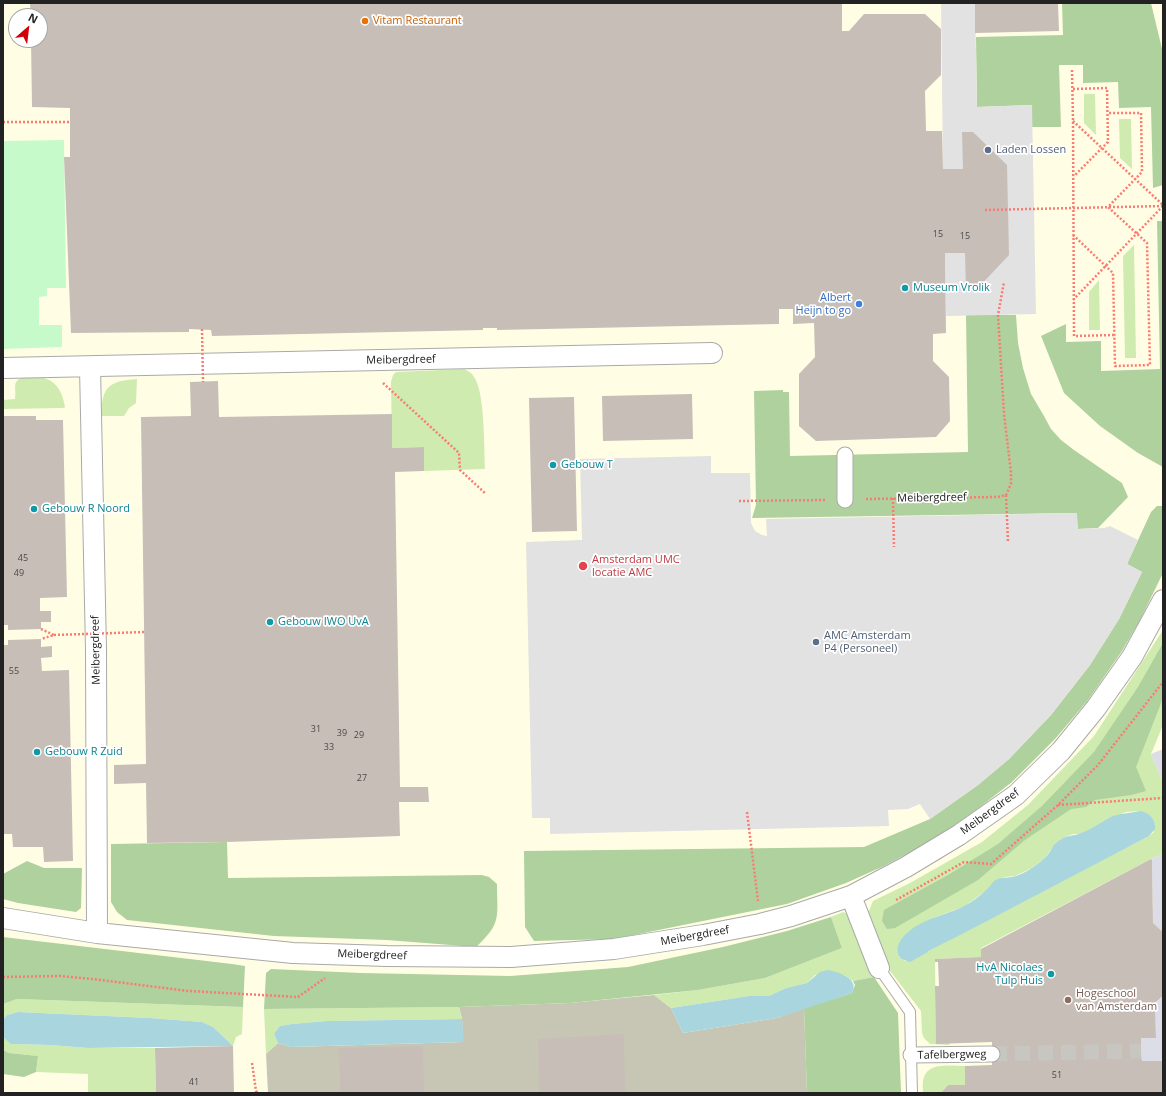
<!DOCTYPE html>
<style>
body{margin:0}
#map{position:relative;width:1166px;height:1096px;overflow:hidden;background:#f2efe9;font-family:"Open Sans",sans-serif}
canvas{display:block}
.frame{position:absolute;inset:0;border:4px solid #222;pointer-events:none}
.north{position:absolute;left:8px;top:8px;width:40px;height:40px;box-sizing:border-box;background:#fff;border:1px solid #a7a7a7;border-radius:50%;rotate:28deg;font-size:11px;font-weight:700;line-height:16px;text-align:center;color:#222}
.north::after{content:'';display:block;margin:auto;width:14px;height:18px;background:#d40008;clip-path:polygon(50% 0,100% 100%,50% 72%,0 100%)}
</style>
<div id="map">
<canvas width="1166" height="1096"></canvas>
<div class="frame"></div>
<div class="north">N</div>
</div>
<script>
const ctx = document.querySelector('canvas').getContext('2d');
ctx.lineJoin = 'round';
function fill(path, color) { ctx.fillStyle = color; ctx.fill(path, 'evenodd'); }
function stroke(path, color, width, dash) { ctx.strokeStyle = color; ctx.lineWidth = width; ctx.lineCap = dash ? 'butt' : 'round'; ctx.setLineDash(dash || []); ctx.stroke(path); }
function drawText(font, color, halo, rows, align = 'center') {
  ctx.font = font + ' "Open Sans",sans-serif'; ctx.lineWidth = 3.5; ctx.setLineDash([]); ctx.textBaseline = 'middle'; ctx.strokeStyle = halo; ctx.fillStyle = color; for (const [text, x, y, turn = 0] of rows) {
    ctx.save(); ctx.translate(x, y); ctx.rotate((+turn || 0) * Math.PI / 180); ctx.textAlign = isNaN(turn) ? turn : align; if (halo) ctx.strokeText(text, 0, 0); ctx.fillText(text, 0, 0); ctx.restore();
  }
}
fill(new Path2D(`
 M3,3h1160v1090h-1160zM16,16h24v24h-24z`), '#fffee5');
fill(new Path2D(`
 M654,995l17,13 12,25 94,-15 27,-10 3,85h-539l-2,-39 12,-11 13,4 172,-5 -1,-23 -3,-12 111,-4z`), '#c7c6b4');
fill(new Path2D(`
 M1084,94h11l1,41 -12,-12z
 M1119,119h12l1,50 -12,-11z
 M1134,245l2,113h-11l-2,-102z
 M1099,280l1,50h-11v-38z
 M464,369c4,2 8,4 10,8 11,15 10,71 11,92l-61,2v-24l-32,1 -1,-66 2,-7 3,-3z
 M26,376c24,0 35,7 39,31l-1,1 -61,1v-9l12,-1c2,-12 -5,-18 11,-23z
 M137,379l-1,24 -7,5 -5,8h-23c1,-29 7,-35 36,-37z
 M1163,630v95l-12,29 12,28v72l-12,5 -170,89v9l-46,2 1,84h14l-1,2 -19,-1 -6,-6 -2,-5 -1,-22 -34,-44 -21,-49 7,-17 37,-18 72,-41 46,-37 66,-69zM1140,811l14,21 -5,4 -244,125 -4,-2 -2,-2 1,-15 8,-10 30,-16 27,-10 23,-17 6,-7 11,-5 10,-1 15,-7 14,-10 12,-16 5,-4 12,-5h6l16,-6 7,-6 24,-10z
 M843,912l8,4 23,61 -21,4 -9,-6h-29l-8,8 -21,5 -17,8h-20l-78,12 -17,-13 44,-5 67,-12 77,-30 -11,-31z
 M17,999l226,8 -1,27 -6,3 -3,9 -20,-19 -11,-5 -52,-4 -132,-6 -11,3 -4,5v-16z
 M459,1007l3,12 -135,2 -35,3 -12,2 -6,8 4,9 -12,11 -2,-45z
 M3,1037l9,7 38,1 38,3h67l1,45h-68v-19l-52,-2 2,-16 -29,-3 -6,-3z
 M965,1066v19h-17l-7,8h-18c0,-5 -1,-11 1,-16 5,-15 28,-11 41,-11z`), '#cfebaf');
fill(new Path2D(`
 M1062,3h89l12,50v132l-10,3 -2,-81 -32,1 -1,-26 -35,1v-18h-24l2,62h-29v-22l-55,2 -1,-70 87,-2z
 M1157,221h6v246l-25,-14 -38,-27 -36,-33 -23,-57 25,-12v18l35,-1v30l59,-2z
 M966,315h50l2,28 5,25 8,26 13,22 7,13 10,11 13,10 48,33 6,14 -30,31 -20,1 -2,-16 -324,5 4,-13 -2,-114 29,-1v2h6l1,64 178,-4z
 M1157,506h6v67l-23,47 -18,31 -34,49 -33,39 -43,43 -32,25 -28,20 -32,20 -36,19 -38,17 -59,21 -173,35 -80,2 -9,-14 -1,-76 340,-4 66,-28 48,-34 31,-26 42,-44 39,-50 29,-46 23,-47 -15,-8 24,-52z
 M1163,643v55l-27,69 10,24 -15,4 -36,5 -9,7 -15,2 -46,31 -47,40 -83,48 -8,1 -5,-8 2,-11 64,-35 50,-31 44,-38 52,-54 44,-65z
 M227,842l1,36 254,-3 7,2 8,7c0,33 5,39 -21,63l-89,-7 -113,-4 -147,-16 -10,-8 -6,-10v-58z
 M27,861l17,7h38l-1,40 -5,4 -58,-9 -15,-4v-25z
 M831,917l11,31 -77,30 -67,12 -128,13 -111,4 -195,2 2,-36 5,-4 90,4 149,3 118,-9 95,-20 64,-16z
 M3,937l229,27 13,2 -2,41 -226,-8 -14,5z
 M874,977l24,36 3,80h-94l-3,-85 48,-15 3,-8 -2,-4z
 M3,1050l6,3 29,3 -2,16 -12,5 -21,-3z`), '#afd19d');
fill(new Path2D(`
 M64,140l2,148h-19v8l-8,1v28h23v22l-59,2v-208z`), '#c7faca');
fill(new Path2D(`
 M941,3h34l2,104 55,-2 4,209 -90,2 -1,-63h20l-22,-84z
 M711,456v17h39l1,50 4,8 7,4 5,1 -1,-17 311,-6 1,16 26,-1 6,-2 28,14 -11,24 15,8 -23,47 -29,46 -39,50 -42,44 -31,26 -48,34 -10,-15 -12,5 -20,1 1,16 -339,8v-16h-18l-6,-276 56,-2 -2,-81z`), '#e2e2e2');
fill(new Path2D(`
 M1163,749v33l-12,-28z
 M1163,854v78l-10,-9 -1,-63 -1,-1z
 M1163,996v84l-21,-19 -1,-10v-13h15l-1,-34z`), '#dddde8');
fill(new Path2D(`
 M1140,811c9,1 16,9 15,18l-6,7 -185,97 -36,18v1l-18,10 -9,-3c-7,-9 -2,-19 6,-26 15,-14 39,-18 57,-27 8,-4 16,-10 22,-16 3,-2 5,-6 8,-9 6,-4 12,-3 18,-4 6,-1 11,-4 17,-7 7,-5 15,-10 20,-17 3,-4 4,-8 7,-10 9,-9 17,-6 25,-10 12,-4 21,-12 32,-17 9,-3 18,-3 27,-5z
 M828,970c11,2 32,9 24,23l-75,25 -94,15 -12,-25 78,-12h20l17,-8 21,-5 13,-11z
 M18,1012l132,6 52,4 11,5 20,19 -145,2 -38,-3 -39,-1 -8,-7v-17l4,-5z
 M462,1019l2,23 -173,5 -13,-4 -4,-9 6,-8 12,-2 35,-3z`), '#a9d5df');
fill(new Path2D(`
 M112,3h730v28h7l15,-17h61l16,15v46l-16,16 1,40h16l1,38h20l-1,-37h11l34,33 2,90 -33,35 -10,1 -1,-38h-20l1,80 -13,1v27l16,16 1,44 -14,16 -120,4 -17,-15v-52l16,-17 -1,-34 -21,1v-15h-14v15l-282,6v-2h-14v2l-271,6 -1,-6 -22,-1v3l-118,1 -7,-176h6v-49l-38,-1 -1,-67h9v-24h-9l-1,-12z
 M975,3h83l1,28 -84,2z
 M218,381l1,36 173,-3v34l32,-1v24l-29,1 5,315h28l1,15h-30l1,34 -173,6 -80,1 -1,-60 -32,1v-19l32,-1 -5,-347 50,-1 -1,-34z
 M692,394l1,45 -90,2 -1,-45z
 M574,397l3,134 -45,1 -3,-134z
 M3,416h33v4h27l4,177 -27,1v13h11v11h-10v7l-33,1v-5h-5z
 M41,639v8l11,-1v11l-11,1 1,13 27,-1 4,191 -29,1 -1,-15h-30l-1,-13h-9v-189h5v-5z
 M1151,859l1,1 1,63 10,9v64l-8,7 1,35h-15v13l1,10h21v32h-222l7,-8h17v-19l27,-1v-23l-56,2 -1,-58h4l-1,-24h-3v-3l46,-2v-8z
 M624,1034l1,59h-86l-1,-54z
 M233,1046l1,47h-78l-1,-45z
 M423,1046l1,47h-84l-1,-45z`), '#c7beb8');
stroke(new Path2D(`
 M992,1054l149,-3`), '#c8c6c1', 15, [15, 8]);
const service = new Path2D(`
 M879,968l31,44 2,81`);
const pedestrian = new Path2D(`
 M845,455v45
 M911,1055l81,-1`);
const minor = new Path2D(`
 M90,367l6,283 1,283
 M3,368l709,-15
 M851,896l28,72
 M3,918l94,15 196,20 94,3 124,1 103,-8 89,-14 57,-11 31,-8 60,-20 55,-29 53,-32 57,-40 45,-44 35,-43 36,-51 31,-57`);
stroke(service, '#a9a9a9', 12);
stroke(pedestrian, '#a9a9a9', 17);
stroke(minor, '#a9a9a9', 22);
stroke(new Path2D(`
 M1072,70l1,51 1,215 40,-1
 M1073,89l34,-1 1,54 -34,34
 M1073,121l90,84
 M3,122h67
 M985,210l178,-4
 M1073,235l40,38 2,93 35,-1 -3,-122 -39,-36 34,-35 -1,-59h-33
 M1073,300l90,-94
 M383,383l76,70 1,17 26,24
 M1006,495l2,47
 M893,498l1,49
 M866,499l132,-2 8,-2 5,-11v-11l-7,-59 -6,-99 6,-33
 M739,501l86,-1
 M41,629l13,6 -13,4
 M1058,805l105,-7
 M747,812l11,89
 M896,900l68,-38 27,2 67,-59 40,-40 65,-83
 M3,977l57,-1 32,3 97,12 109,6 27,-19
 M252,1063l4,28 2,2`), '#fb7a71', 2.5, [2, 2]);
stroke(service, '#fff', 10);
stroke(pedestrian, '#fff', 15);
stroke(minor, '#fff', 20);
stroke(new Path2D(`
 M202,329l1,53
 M54,635l90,-3`), '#fb7a71', 2.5, [2, 2]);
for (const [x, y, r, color] of [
 [365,21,4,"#e8710a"],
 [988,150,4,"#5c6f8a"],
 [905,288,4,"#0f9aa8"],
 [859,304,4,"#3f7fe0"],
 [553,465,4,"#0f9aa8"],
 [34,509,4,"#0f9aa8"],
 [583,566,5,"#e0444e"],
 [270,622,4,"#0f9aa8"],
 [816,642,4,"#5c6f8a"],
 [37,752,4,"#0f9aa8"],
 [1051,974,4,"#0f9aa8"],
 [1068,1000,4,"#8d6e63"]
]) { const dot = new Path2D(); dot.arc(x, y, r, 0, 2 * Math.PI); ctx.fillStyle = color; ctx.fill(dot); stroke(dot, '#fff', 1.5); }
drawText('9px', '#4b4948', null, [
 ["15",938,234],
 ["15",965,236],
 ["45",23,558],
 ["49",19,573],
 ["55",14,671],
 ["31",316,729],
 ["39",342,733],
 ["29",359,735],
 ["33",329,747],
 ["27",362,778],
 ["51",1057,1075],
 ["41",194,1082]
]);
drawText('11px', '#c56008', '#fff', [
 ["Vitam Restaurant",373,21]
], 'left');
drawText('11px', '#4e5e75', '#fff', [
 ["Laden Lossen",996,150],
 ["AMC Amsterdam",824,636],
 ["P4 (Personeel)",824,649]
], 'left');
drawText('11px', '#0d838f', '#fff', [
 ["Museum Vrolik",913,288],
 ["Gebouw T",561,465],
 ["Gebouw R Noord",42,509],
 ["Gebouw IWO UvA",278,622],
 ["Gebouw R Zuid",45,752],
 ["HvA Nicolaes",1043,968,"right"],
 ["Tulp Huis",1043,981,"right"]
], 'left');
drawText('11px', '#366cbe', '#fff', [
 ["Albert",851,298],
 ["Heijn to go",851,311]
], 'right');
drawText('11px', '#222', '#fff', [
 ["Meibergdreef",401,360,-1],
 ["Meibergdreef",932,498,-1],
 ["Meibergdreef",96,650,-91],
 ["Meibergdreef",990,812,-36],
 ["Meibergdreef",695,936,-10],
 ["Meibergdreef",372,955,2],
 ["Tafelbergweg",952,1055,-1]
]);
drawText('11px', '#be3a42', '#fff', [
 ["Amsterdam UMC",592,560],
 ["locatie AMC",592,573]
], 'left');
drawText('11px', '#785e54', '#fff', [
 ["Hogeschool",1076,994],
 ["van Amsterdam",1076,1007]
], 'left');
</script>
